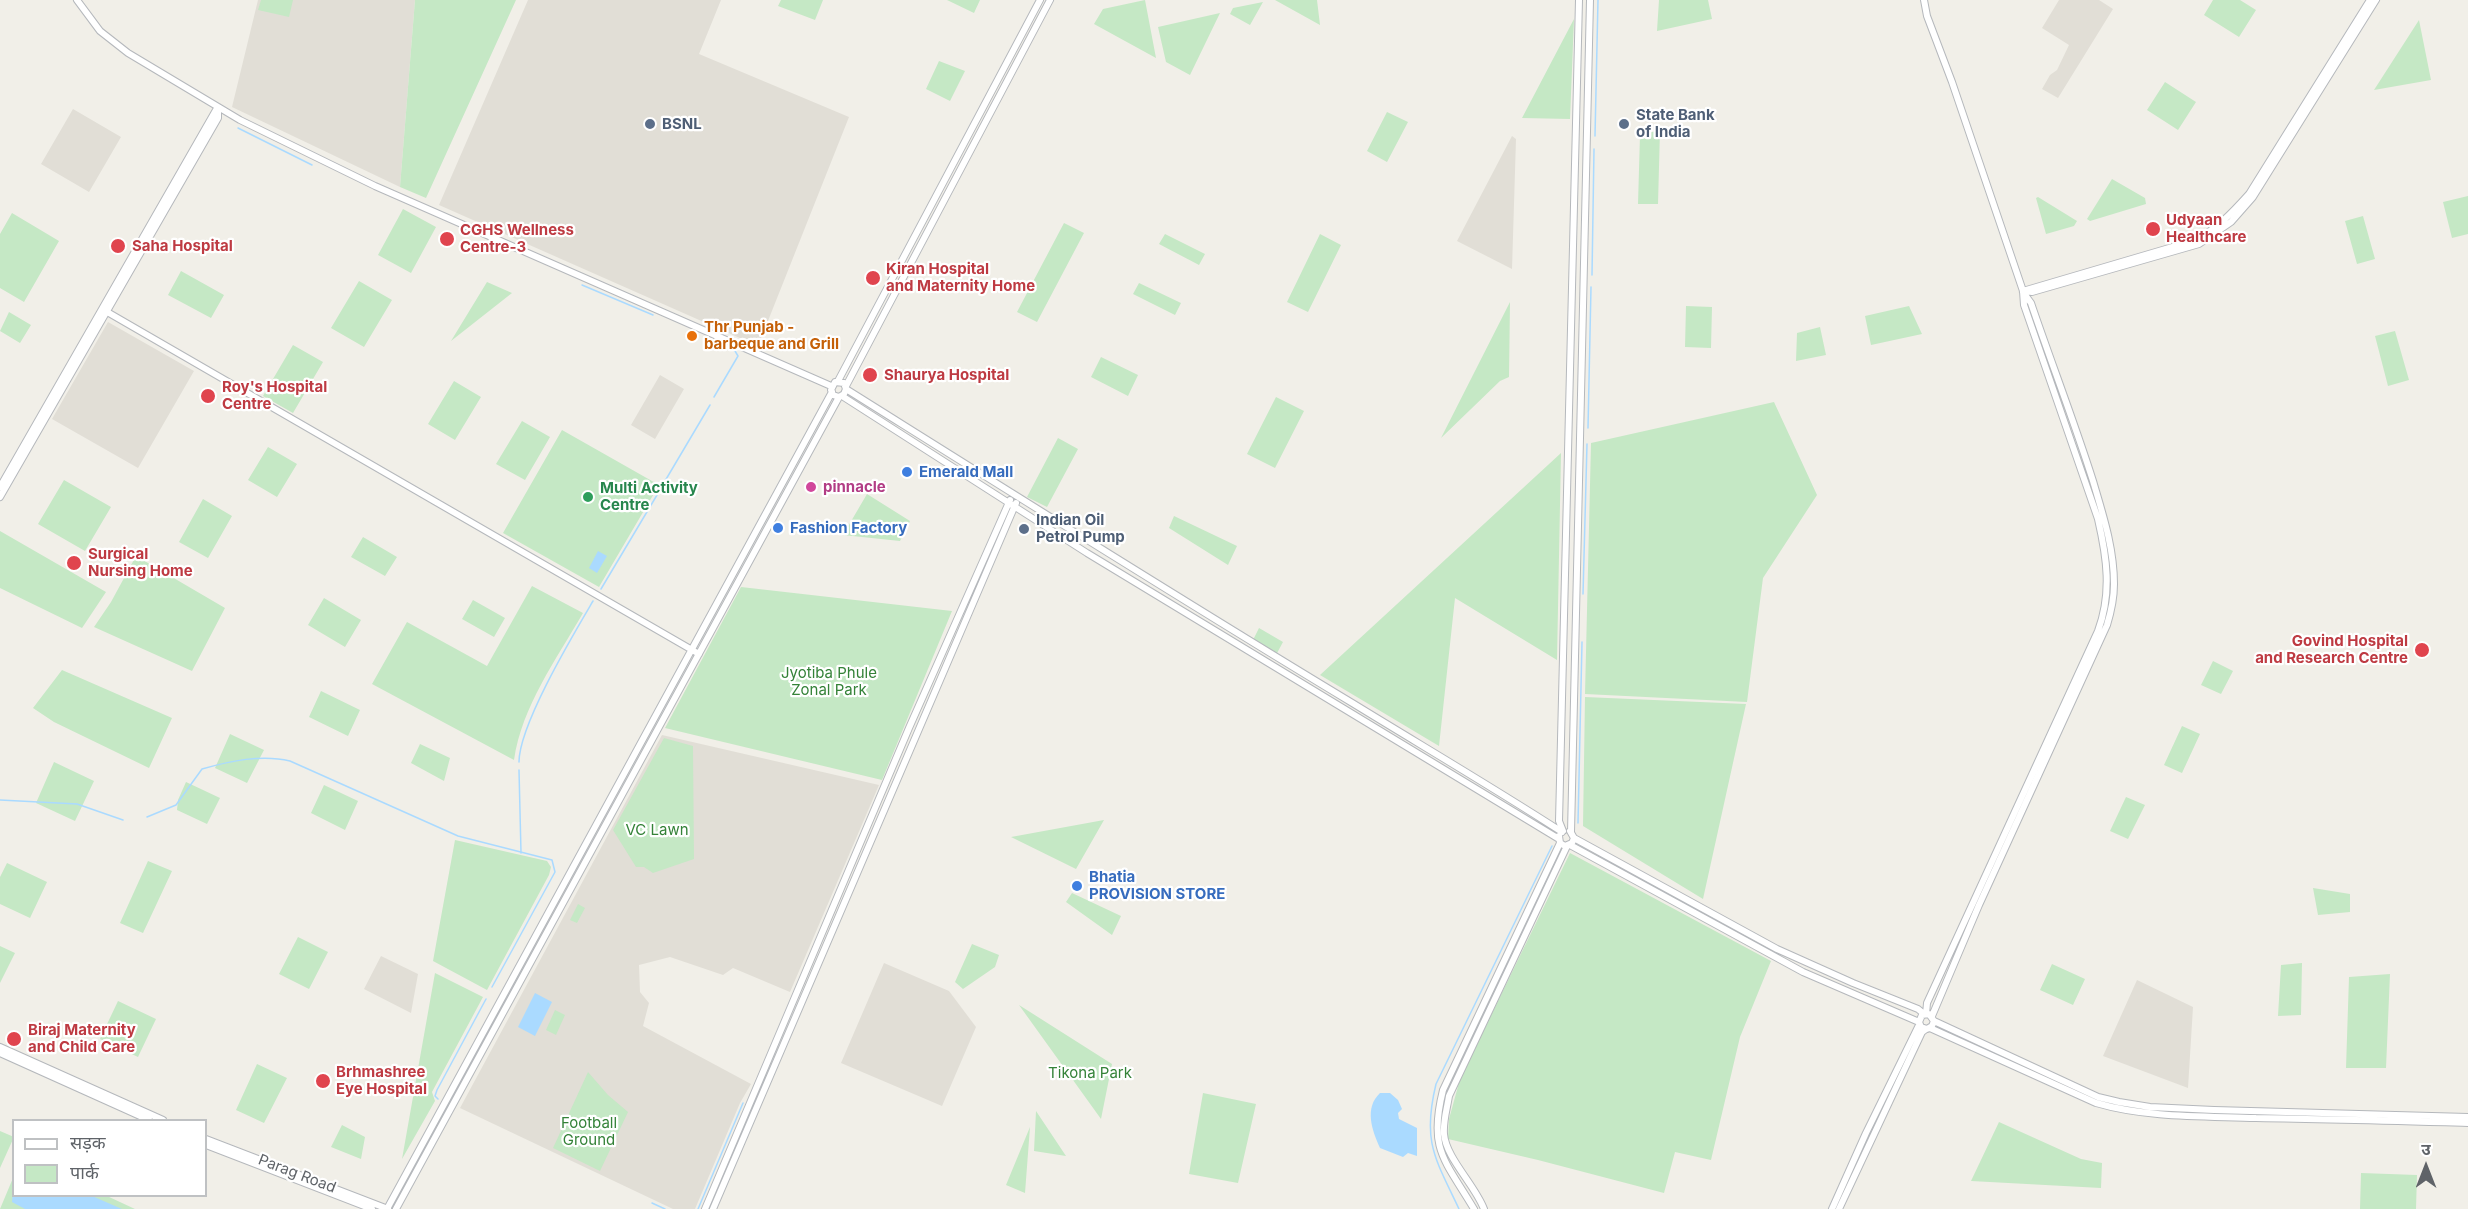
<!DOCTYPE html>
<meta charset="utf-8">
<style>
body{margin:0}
#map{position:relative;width:2468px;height:1209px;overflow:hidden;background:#f1efe8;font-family:Inter,"Noto Sans Devanagari",sans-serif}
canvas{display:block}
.legend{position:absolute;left:12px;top:1119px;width:195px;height:78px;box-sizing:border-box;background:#fff;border:2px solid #bfc1c3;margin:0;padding:8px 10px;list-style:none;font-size:18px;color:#5f6368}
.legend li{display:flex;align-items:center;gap:12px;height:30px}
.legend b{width:30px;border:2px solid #bfc1c3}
.north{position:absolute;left:2396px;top:1137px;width:60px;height:60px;-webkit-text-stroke:4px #fff;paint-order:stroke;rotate:0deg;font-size:16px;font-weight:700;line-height:24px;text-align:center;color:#5f6368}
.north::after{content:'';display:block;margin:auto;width:21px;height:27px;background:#5f6368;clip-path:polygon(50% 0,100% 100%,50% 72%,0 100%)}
</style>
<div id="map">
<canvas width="2468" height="1209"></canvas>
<ul class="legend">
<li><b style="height:8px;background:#fff"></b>सड़क</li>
<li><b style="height:16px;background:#c5e8c5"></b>पार्क</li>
</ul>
<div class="north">उ</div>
</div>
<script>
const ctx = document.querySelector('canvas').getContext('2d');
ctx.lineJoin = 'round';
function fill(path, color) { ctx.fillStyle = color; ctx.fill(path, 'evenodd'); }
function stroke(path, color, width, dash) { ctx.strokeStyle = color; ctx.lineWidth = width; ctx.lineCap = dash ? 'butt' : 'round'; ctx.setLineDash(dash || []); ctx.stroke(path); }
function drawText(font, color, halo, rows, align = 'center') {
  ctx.font = font + ' Inter,sans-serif'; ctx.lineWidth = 4.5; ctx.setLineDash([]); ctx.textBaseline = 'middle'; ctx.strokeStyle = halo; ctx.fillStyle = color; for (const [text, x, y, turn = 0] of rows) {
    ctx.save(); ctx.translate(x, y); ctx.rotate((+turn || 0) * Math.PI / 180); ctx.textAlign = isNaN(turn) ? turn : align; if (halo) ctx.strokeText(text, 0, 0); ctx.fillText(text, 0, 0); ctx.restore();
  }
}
fill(new Path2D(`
 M258,0h157l-15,187 -168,-80z
 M528,0h193l-22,54 150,63 -91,229 -319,-141z
 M2059,0h40l14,9 -55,89 -16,-9 8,-14 7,-5 12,-25 -27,-17z
 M73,109l48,28 -32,55 -48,-28z
 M1512,136l4,3 -4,130 -55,-28z
 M108,322l86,49 -56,97 -86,-49z
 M660,375l24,14 -29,50 -24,-14z
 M662,735l217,50 -89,207 -57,-24 -10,7 -53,-18 -31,8 1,27 9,11 -6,23 108,58 -11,19 -45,106h-22l-213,-101z
 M381,956l37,18 -7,39 -47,-24z
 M884,963l65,28 27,36 -34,79 -101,-43z
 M2137,980l56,27 -5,81 -85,-32z`), '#e1ded6');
fill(new Path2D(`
 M261,0h32l-4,17 -31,-7z
 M415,0h101l-90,198 -26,-11z
 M781,0h42l-8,20 -37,-14z
 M947,0h33l-6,13z
 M1145,0l11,58 -62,-34 9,-15z
 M1275,0h42l3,25z
 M1659,0h49l4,19 -55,12z
 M2213,0h27l16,10 -17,27 -35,-22z
 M1263,2l-13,23 -20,-11 3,-6z
 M1220,13l-30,62 -24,-13 -8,-35z
 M1574,19l-4,100 -48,-1z
 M2419,20l12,60 -57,10z
 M939,61l26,10 -15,30 -24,-12z
 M2165,82l31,20 -18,28 -31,-20z
 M1387,112l21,10 -21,40 -20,-11z
 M1660,130l-2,74h-20l2,-69z
 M2112,179l33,19 1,6 -56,17 -3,-2z
 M2468,196v38l-16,4 -9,-36z
 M2038,197l39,24 -3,5 -28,8 -10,-36z
 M403,209l33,18 -25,46 -33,-18z
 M12,213l47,28 -35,61 -24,-14v-54z
 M2363,216l12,43 -18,5 -12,-43z
 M1064,223l20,10 -47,89 -20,-10z
 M1165,234l40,20 -6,11 -40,-21z
 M1320,234l21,11 -33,67 -21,-10z
 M181,271l43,24 -13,23 -43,-23z
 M359,281l33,19 -28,47 -33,-19z
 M487,282l25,11 -61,48z
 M1139,283l42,20 -6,12 -42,-21z
 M1510,302l-1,75 -9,4 -59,57z
 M1686,306l26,1 -1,41 -26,-1z
 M1909,306l13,28 -51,11 -6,-29z
 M9,312l22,13 -11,18 -20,-12z
 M1820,327l6,28 -30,6 1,-28z
 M2395,331l14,49 -21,6 -13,-50z
 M293,345l30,17 -30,51 -30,-17z
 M1101,357l37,18 -10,21 -37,-19z
 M454,381l27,16 -26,43 -27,-16z
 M1276,397l28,14 -29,57 -28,-14z
 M1774,402l43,93 -54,83 -16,124 -162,-8 6,-251z
 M522,421l28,16 -25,43 -29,-16z
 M562,430l97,55 -60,102 -96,-54z
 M1058,438l20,11 -31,58 -20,-10z
 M268,447l29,17 -20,33 -29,-17z
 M1561,453l-4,207 -102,-62 -16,148 -119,-71z
 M64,480l47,27 -26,44 -47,-27z
 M867,494l43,27 -10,20 -57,-6z
 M203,499l29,17 -24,42 -29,-16z
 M1174,516l63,30 -9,19 -59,-37z
 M0,531l106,61 -24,36 -82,-40z
 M363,537l34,20 -12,19 -34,-19z
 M136,556l89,52 -33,63 -98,-44 17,-25z
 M532,586l51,27c-27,47 -61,93 -69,147l-142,-76 35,-62 80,44z
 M741,587l211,24 -70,169 -217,-52z
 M324,598l37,22 -16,27 -37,-22z
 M473,600l32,18 -11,19 -32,-18z
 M1259,628l24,14 -7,13 -23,-15z
 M2213,661l20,10 -12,23 -20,-9z
 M62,670l110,48 -23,50 -95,-46 -21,-14z
 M321,691l39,19 -12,26 -39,-19z
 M1585,697l161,7 -43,195 -120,-73z
 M2182,726l18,8 -18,39 -18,-8z
 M230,734l34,16 -17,33 -32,-15z
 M664,738l29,8 1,113 -41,14 -9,-6h-8l-23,-37z
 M420,744l30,14 -6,23 -33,-18z
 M54,762l40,19 -19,40 -39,-18z
 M186,782l34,16 -13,26 -30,-14 1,-10z
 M324,785l34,16 -13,29 -34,-17z
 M2126,797l19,8 -17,34 -18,-8z
 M1104,820l-28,49 -65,-32z
 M455,840l92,21 4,6 -2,8 -62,115 -54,-29z
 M1570,853l201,108 -31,76 -29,123 -36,-8 -11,41 -126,-33 -90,-21 1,-20 11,-40z
 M148,861l24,10 -29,62 -23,-10z
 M7,863l40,19 -17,36 -30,-14v-27z
 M2313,888l37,6v18l-32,3z
 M1072,893l49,23 -9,19 -46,-33z
 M578,904l7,4 -8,15 -7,-3z
 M298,937l30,15 -19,37 -30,-15z
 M972,944l27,11 -4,12 -32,22 -8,-7z
 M0,946l15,7 -15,30z
 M2302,963l-1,52 -23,1 3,-51z
 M2052,964l33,15 -12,26 -33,-15z
 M435,973l48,24 -51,95 3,9 -33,58z
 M2390,974l-4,94h-40l3,-91z
 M118,1001l38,18 -18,38 -38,-18z
 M1019,1005l93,59 -11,55z
 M555,1010l10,5 -9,20 -10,-5z
 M257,1064l30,14 -23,45 -28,-13z
 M588,1072l20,23 20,17 -28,59 -47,-23z
 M1203,1093l53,11 -18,79 -49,-9z
 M1036,1111l30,45 -32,-5z
 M1999,1122l82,37 21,4 -1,25 -130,-7z
 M342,1125l23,12 -4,22 -30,-12z
 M1030,1127l-5,66 -19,-8z
 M0,1131l14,6 -14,31z
 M2361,1173l56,2 -1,34h-56z
 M13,1178l1,18h93l28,13h-135z`), '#c5e8c5');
fill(new Path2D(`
 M598,551l9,5 -10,17 -8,-5z
 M535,993l17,9 -17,34 -17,-9z
 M1380,1093h10l8,7 4,9 -4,4 1,6 18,9v28l-9,-3 -5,4 -23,-9c-8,-18 -16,-40 0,-55z
 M13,1191l1,5h78l30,13h-97l-13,-7z`), '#aadaff');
stroke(new Path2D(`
 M238,128l74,37
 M1595,136l3,-136
 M1592,275l2,-126
 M582,285l71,30
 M714,397l24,-41 -3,-5 -6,-3
 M1588,428l3,-141
 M665,481l45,-76
 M601,589l59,-99
 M1583,594l4,-150
 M519,762c0,-37 54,-127 74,-161
 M519,770l2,83
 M0,800l77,4 46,16
 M147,817l29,-12 26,-36c28,-8 60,-15 88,-8l168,75 94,24 3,12 -63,115
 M1578,823l4,-181
 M438,1099l-3,-3 2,-6 49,-91
 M652,1203l13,6
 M698,1209l45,-106
 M1459,1209c-24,-51 -37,-67 -23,-125l116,-238`), '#aadaff', 1.5);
const tertiary = new Path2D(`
 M77,0l23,31 28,22 112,67 135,66 456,200
 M1924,0l3,16 25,66 71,209 1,14 74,214c9,39 14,74 0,112l-171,372 -1,11
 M2023,291l9,1 167,-48 32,-22 22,-25 123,-197
 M2023,291l170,-50c23,-11 39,-28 56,-47l121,-194
 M102,309l597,345
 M838,381l202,-381
 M846,386l204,-386
 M846,389l-2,5 -5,3 -6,-2 -2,-5 4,-8 9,1 2,6c169,106 337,212 508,315 70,43 140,84 208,128
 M842,396l245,157 472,286
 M0,487l216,-377
 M0,497l218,-379v-11
 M1563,831l-4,-10 20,-821
 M1570,831l4,7 203,111 76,34 65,26 6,5
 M1571,832l19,-832
 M1559,836l1,7 5,3 7,-3 2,-5
 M1570,845l233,127 116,50
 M1932,1016l47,-111 128,-280c4,-13 7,-27 7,-41 0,-36 -11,-69 -21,-103 -19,-60 -42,-119 -62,-178l-8,-11
 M1934,1021l-2,5 -5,3 -6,-2 -2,-5 3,-7 7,-1 5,7 164,76 21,5 31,5 64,3 254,7
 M1930,1028l166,75c51,15 107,13 160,15 71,1 141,3 212,5
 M0,1047l163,73
 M0,1053l149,67
 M206,1139l182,70
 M206,1145l166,64
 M387,1209l445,-817
 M396,1209l443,-812
 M705,1209l204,-481 101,-228
 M713,1209l303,-706
 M1474,1209c-29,-49 -46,-59 -31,-119l117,-247
 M1484,1209c-9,-24 -38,-51 -40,-75 -1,-13 3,-25 5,-38l118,-250
 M1832,1209l34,-76 53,-108
 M1839,1209l83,-177 4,-3`);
stroke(tertiary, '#b5b8bc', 8);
stroke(tertiary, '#fff', 6);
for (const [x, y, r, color] of [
 [650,124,6,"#5c6f8a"],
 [1624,124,6,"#5c6f8a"],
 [2153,229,8,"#e0444e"],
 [447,239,8,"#e0444e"],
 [118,246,8,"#e0444e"],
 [873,278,8,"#e0444e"],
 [692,336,6,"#e8710a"],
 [870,375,8,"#e0444e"],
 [208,396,8,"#e0444e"],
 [907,472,6,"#3f7fe0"],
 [811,487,6,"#d1479c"],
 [588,497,6,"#2e9e5b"],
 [778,528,6,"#3f7fe0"],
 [1024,529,6,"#5c6f8a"],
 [74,563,8,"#e0444e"],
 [2422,650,8,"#e0444e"],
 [1077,886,6,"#3f7fe0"],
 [14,1039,8,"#e0444e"],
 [323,1081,8,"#e0444e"]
]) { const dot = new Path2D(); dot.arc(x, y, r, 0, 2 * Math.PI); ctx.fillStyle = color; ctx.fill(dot); stroke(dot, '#fff', 2); }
drawText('bold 15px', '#4e5e75', '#fff', [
 ["State Bank",1636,115],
 ["of India",1636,132],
 ["BSNL",662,124],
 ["Indian Oil",1036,520],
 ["Petrol Pump",1036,537]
], 'left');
drawText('bold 15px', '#be3a42', '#fff', [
 ["Udyaan",2166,220],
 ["Healthcare",2166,237],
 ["CGHS Wellness",460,230],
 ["Centre-3",460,247],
 ["Saha Hospital",132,246],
 ["Kiran Hospital",886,269],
 ["and Maternity Home",886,286],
 ["Shaurya Hospital",884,375],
 ["Roy's Hospital",222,387],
 ["Centre",222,404],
 ["Surgical",88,554],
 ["Nursing Home",88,571],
 ["Govind Hospital",2408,641,"right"],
 ["and Research Centre",2408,658,"right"],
 ["Biraj Maternity",28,1030],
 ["and Child Care",28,1047],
 ["Brhmashree",336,1072],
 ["Eye Hospital",336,1089]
], 'left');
drawText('bold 15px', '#c56008', '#fff', [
 ["Thr Punjab -",704,327],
 ["barbeque and Grill",704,344]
], 'left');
drawText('bold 15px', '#366cbe', '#fff', [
 ["Emerald Mall",919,472],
 ["Fashion Factory",790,528],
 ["Bhatia",1089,877],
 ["PROVISION STORE",1089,894]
], 'left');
drawText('bold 15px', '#b23c85', '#fff', [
 ["pinnacle",823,487]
], 'left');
drawText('bold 15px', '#27864d', '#fff', [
 ["Multi Activity",600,488],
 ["Centre",600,505]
], 'left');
drawText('15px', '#348238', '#fff', [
 ["Jyotiba Phule",829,673],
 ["Zonal Park",829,690],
 ["VC Lawn",657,830],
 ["Tikona Park",1090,1073],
 ["Football",589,1123],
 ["Ground",589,1140]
]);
drawText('15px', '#5f6368', '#fff', [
 ["Parag Road",297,1174,21]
]);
</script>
